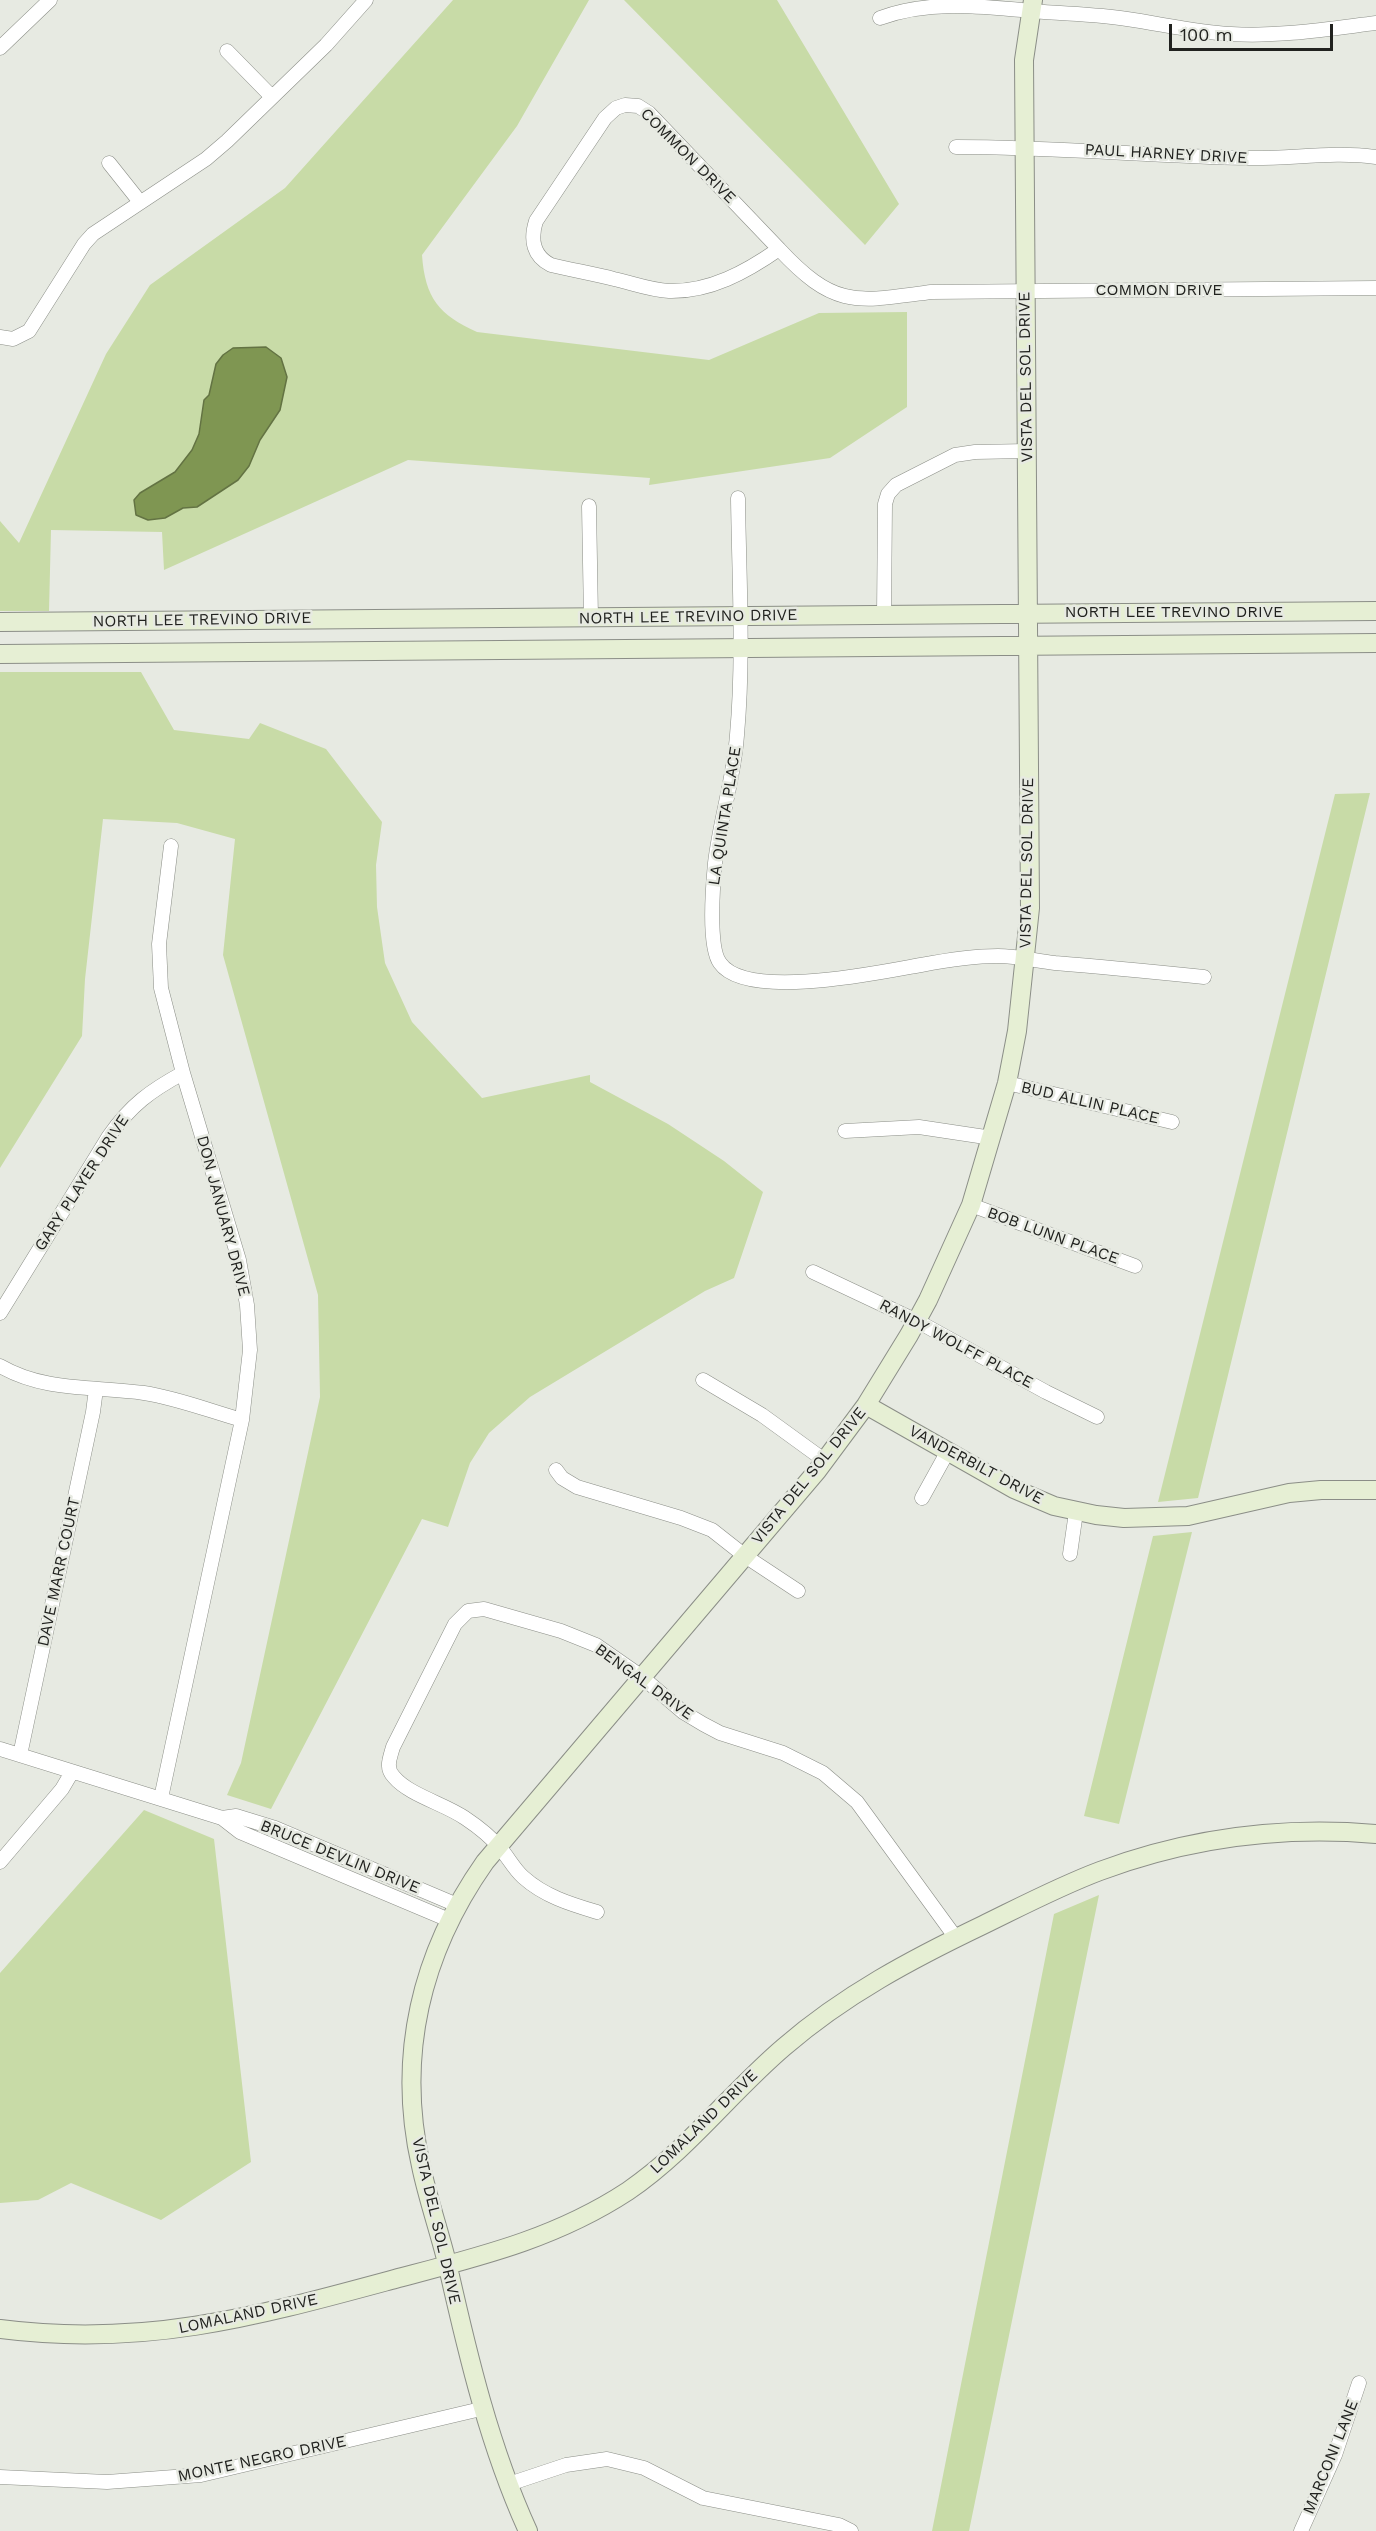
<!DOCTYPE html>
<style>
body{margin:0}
#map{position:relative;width:1376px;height:2531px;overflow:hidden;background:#e7eae2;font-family:"Work Sans",sans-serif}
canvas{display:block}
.scale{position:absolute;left:1169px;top:24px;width:164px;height:27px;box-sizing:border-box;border:3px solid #21221f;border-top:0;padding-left:8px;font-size:18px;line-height:21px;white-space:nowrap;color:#21221f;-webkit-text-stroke:4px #e7eae2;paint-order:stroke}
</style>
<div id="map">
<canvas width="1376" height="2531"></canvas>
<div class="scale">100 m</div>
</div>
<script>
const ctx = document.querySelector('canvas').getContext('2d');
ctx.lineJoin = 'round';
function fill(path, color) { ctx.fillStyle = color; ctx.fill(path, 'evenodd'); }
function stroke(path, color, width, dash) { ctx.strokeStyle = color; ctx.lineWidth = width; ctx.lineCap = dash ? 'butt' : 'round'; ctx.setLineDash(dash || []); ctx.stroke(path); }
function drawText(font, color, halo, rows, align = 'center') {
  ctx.font = font + ' "Work Sans",sans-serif'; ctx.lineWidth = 5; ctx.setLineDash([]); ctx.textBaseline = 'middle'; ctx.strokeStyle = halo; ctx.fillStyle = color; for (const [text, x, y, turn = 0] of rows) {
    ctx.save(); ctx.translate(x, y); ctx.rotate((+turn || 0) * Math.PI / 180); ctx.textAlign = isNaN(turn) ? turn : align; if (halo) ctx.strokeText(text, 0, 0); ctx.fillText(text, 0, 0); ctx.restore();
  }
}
fill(new Path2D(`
 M453,0h136l-72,126 -95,129c3,43 17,60 55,77l232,28 110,-47 88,-1v95l-77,51 -181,27 1,-7 -242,-18 -244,110 -2,-38 -111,-2 -2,81h-49v-90l19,22 87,-189 44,-69 135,-97z
 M624,0h153l122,204 -34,41z
 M0,672h141l33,58 75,9 11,-16 66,26 56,73 -6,43 1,42 8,56 27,59 70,76 108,-23v7l78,42 56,37 39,31 -29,86 -29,13 -175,106 -41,36 -19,30 -22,64 -26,-8 -151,290 -44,-14 14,-32 79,-366 -2,-102 -95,-340 12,-116 -58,-16 -74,-4 -18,160 -3,57 -82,132z
 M1370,793l-172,705 -40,4 177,-708z
 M1192,1532l-73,292 -35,-8 69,-280z
 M144,1810l70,29 37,323 -90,58 -90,-37 -33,17 -38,3v-230z
 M1099,1895l-130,636h-37l122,-617z`), '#c8dba7');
const water = new Path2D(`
 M266,347l15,11 6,19 -7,33 -20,30 -11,26 -11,14 -41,27 -14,1 -18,10 -17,2 -12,-5 -2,-15 6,-7 35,-21 17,-22 7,-16 5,-34 5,-5 7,-31 7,-9 10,-7z`);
fill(water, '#7f9652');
stroke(water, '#637343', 1.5);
const street = new Path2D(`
 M880,18c48,-18 100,-12 152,-7 32,3 64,3 95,8 35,5 69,13 104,15 48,3 97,-5 145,-11
 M0,48l50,-48
 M227,51l45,46
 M625,105l13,1 11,7 130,136c-33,23 -69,43 -110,42 -19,-1 -37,-8 -55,-12 -20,-5 -42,-9 -63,-14 -18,-9 -21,-25 -15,-44l69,-103 11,-10z
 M956,147c98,0 195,9 292,11 43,1 85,-7 128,-1
 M109,163l31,39
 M779,249c56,60 77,53 152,43l445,-4
 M0,337l13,2 16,-8 55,-87 9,-10 113,-75 21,-18 99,-96 40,-45
 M738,498c1,79 6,159 -1,237 -3,43 -17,85 -22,128 -2,21 -7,84 5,100 26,38 162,9 201,2 26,-5 51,-9 77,-9 19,0 39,5 57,7 50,4 100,9 149,14
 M589,506l2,112
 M884,615l1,-111 3,-10 8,-9 59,-30 20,-3 52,-1
 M1007,1083l165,39
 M845,1131l74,-4 73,11
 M971,1205l164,61
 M813,1272l104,49 129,71 51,25
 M0,1313l109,-177c22,-31 41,-45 74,-63
 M0,1366c45,26 94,20 144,27 33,5 66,18 98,27
 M703,1380l59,35 62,45
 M556,1470l6,8 15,9 104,31 31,12 33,26 53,35
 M922,1498l26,-47
 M1070,1554l6,-42
 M0,1749l222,69 18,14 209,88
 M20,1755l73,-343 3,-23
 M161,1798l81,-378 8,-70 -3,-45 -8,-45 -56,-187 -22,-85 -2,-44 12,-98
 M222,1818l14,-2 39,12 182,77
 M0,1862l62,-73 10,-17
 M597,1912c-27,-8 -53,-16 -74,-35 -9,-8 -15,-20 -23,-29 -9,-11 -23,-22 -35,-30 -20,-14 -56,-23 -71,-41 -9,-9 -4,-19 -1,-30l62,-123 13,-13 16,-2 77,22 35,14 46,32 41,35 20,12 17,9 63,20 40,20 34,29 99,136
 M0,2477l107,5 94,-7 284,-67
 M509,2484l57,-19 41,-6 37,9 59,30 136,27 12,6
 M1301,2531l34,-76 24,-72`);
const secondary = new Path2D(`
 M0,622l1376,-11
 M0,654l1376,-11
 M866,1405l148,84 40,17 42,9 28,3 64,-2 101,-23 32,-3h55
 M0,2329c145,19 258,-13 395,-50 83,-22 160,-40 233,-88 59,-40 102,-98 156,-144 60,-52 128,-88 199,-122 39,-19 77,-39 117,-54 89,-33 182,-45 276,-37
 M528,2531c-38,-83 -60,-175 -80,-264 -8,-34 -20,-67 -27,-101 -25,-110 0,-213 64,-304l332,-391 49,-66 43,-70 19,-35 43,-95 36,-122 10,-52 13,-123 -6,-848 9,-60`);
stroke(street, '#8b8e87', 15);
stroke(secondary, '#8b8e87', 20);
stroke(street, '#fff', 14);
stroke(secondary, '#e6efd4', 18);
drawText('16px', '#21221f', '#e7eae2', [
 ["PAUL HARNEY DRIVE",1166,154,3],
 ["COMMON DRIVE",688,156,45],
 ["COMMON DRIVE",1159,290],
 ["VISTA DEL SOL DRIVE",1026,377,-91],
 ["NORTH LEE TREVINO DRIVE",1174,612],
 ["NORTH LEE TREVINO DRIVE",688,617,-1],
 ["NORTH LEE TREVINO DRIVE",202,620,-1],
 ["LA QUINTA PLACE",725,816,-81],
 ["VISTA DEL SOL DRIVE",1027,863,-89],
 ["BUD ALLIN PLACE",1090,1103,13],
 ["GARY PLAYER DRIVE",82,1183,-57],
 ["DON JANUARY DRIVE",223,1216,75],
 ["BOB LUNN PLACE",1053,1236,20],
 ["RANDY WOLFF PLACE",956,1344,28],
 ["VANDERBILT DRIVE",976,1465,28],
 ["VISTA DEL SOL DRIVE",809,1476,-51],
 ["DAVE MARR COURT",59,1572,-78],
 ["BENGAL DRIVE",644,1682,36],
 ["BRUCE DEVLIN DRIVE",340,1857,22],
 ["LOMALAND DRIVE",704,2122,-44],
 ["VISTA DEL SOL DRIVE",436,2221,77],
 ["LOMALAND DRIVE",248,2314,-12],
 ["MARCONI LANE",1331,2457,-68],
 ["MONTE NEGRO DRIVE",262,2459,-12]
]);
</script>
